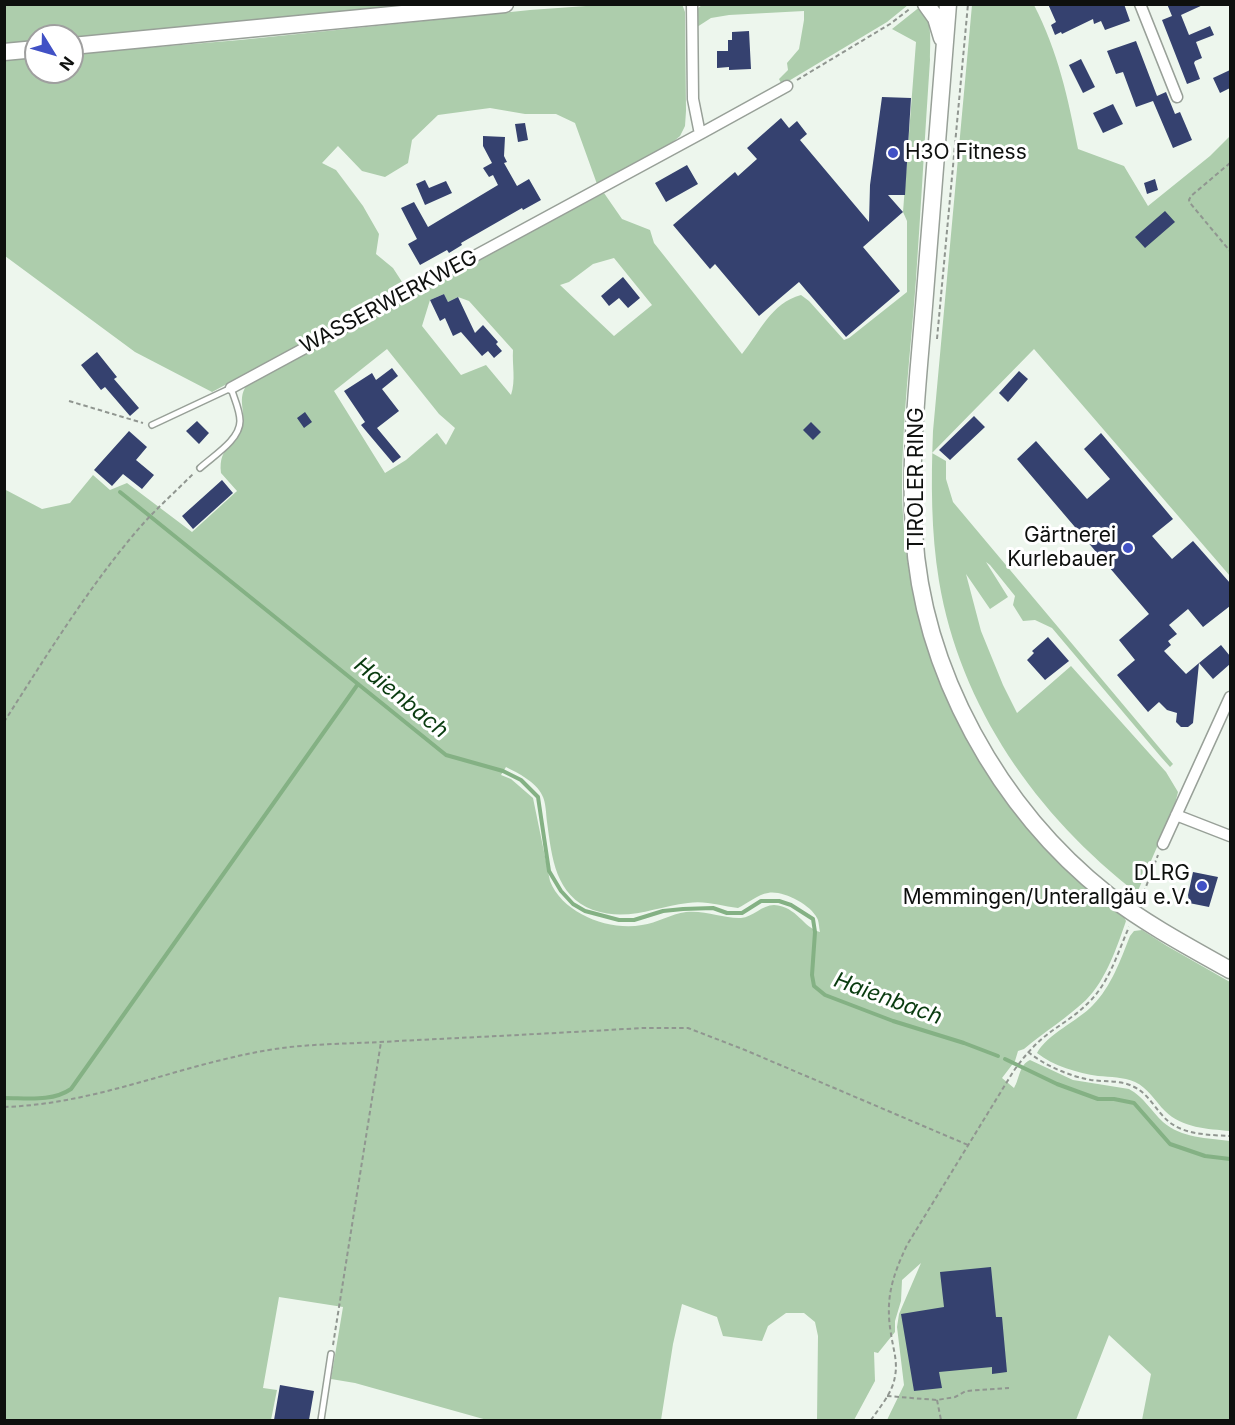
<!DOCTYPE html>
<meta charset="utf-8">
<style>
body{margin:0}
#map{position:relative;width:1235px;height:1425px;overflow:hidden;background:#edf6ed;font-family:Inter,sans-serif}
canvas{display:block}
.frame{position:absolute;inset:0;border:6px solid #0e100e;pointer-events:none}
.north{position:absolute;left:24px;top:24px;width:60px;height:60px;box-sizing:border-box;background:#fff;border:2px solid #9f9f9f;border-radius:50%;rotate:127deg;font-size:16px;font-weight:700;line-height:24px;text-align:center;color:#0e100e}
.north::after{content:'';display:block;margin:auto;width:21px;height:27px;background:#4151c5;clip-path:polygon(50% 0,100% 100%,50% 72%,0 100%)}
</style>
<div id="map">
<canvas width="1235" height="1425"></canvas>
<div class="frame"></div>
<div class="north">N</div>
</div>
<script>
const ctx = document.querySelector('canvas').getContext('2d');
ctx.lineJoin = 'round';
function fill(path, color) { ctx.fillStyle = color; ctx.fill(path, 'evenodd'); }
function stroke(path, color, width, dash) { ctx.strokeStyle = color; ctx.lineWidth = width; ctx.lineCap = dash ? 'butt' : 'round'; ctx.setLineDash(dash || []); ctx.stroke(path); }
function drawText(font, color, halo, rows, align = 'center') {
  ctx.font = font + ' Inter,sans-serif'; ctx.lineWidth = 6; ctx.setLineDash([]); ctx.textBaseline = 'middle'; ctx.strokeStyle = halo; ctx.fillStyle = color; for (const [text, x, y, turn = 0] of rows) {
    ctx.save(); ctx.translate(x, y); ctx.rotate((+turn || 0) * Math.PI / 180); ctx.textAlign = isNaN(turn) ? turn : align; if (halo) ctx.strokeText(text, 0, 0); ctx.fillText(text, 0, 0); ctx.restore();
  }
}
fill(new Path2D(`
 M614,4h68l3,8 1,99 -1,15 -5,10 -7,6 -76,42 -22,-61 -19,-9h-31l-35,-6 -52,7 -26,25 -4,23 -23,14 -23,-6 -24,-25 -16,17 14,7 27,36 16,28 -3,20 17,14 13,20 -194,104 -77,-40 -130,-96v-197l31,-2v15h36v-18l168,-14 290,-30z
 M5,5h434l-367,33v-2h-36v5l-31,2z
 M702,5h206l-21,17 -105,63 -3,-6 9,-9 -1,-7 12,-14 5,-29v-9l-75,4 -18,3 -14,9 1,-19z
 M972,5h62c24,47 34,92 44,144l46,17 24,40 62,-50 20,-20v440l-196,-227 -102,104 14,8v18l7,23 220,262 -3,3 -9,-10 -109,-129 -17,-8 -12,1 -10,-16 2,-9 -25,-31 -4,-3 22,35 -18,12 -24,-35 15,57 22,54 14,28 54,-47 95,106 12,20 -4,16 -37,85c-100,-77 -177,-186 -198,-312 -8,-49 -8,-99 -6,-150z
 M921,6c12,17 9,35 9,54 -5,73 -9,146 -14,219 -5,70 -14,140 -14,210 2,174 85,324 222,428l2,4c-9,26 -20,59 -40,79 -19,18 -42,32 -62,49l-6,2 -3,10 -13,17 12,10c6,-10 5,-23 16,-28l43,20 56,9c15,8 22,22 34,33 18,16 45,16 67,19v279h-88l9,-46 -42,-39 -33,85h-189l17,-35 -7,-58 2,-13 22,-51 -19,17 -1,21 -6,20v11l-17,21 -4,-1 1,29 -21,39h-37l1,-84 -3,-14 -11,-9h-18l-18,13 -6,15 -39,-5 -6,-19 -35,-13 -9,40 -12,76h-174l-132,-37 -24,-4 12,-72 -64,-10 -16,91 14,2 -6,30h-266l-1,-931 38,20 28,-6 23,-28 17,15 17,-7 65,49 45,-41 -16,-18c-3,-29 16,-25 21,-46 5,-17 -7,-28 7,-45l355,-189 18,26 28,11 4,13 88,111c18,-22 29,-51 59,-59l8,6 35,39 5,-2 58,-46v-71l-4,-9 13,-170 -24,-13zM614,258l38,47 -38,31 -54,-51 9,-3 24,-18zM444,294l4,8 10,-5 11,4 44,49c-1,15 3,30 -2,45l-25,-30 -25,10 -39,-49 8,-26zM387,349l52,65 16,14 -9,17 -9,-12 -31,27 -21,13 -51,-82zM506,767c12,6 30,15 36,28 4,7 4,19 5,27 5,36 8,73 46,88 35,12 61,-3 95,-7 17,-3 33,3 50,5 9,-4 20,-14 30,-15 14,-3 42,11 49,25 2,3 2,10 3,14 -18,-5 -22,-25 -46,-27 -12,0 -21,12 -33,13 -16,1 -35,-8 -55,-6 -15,2 -29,11 -44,13 -33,6 -79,-11 -92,-44l-17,-83 -22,-19 -10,-4z
 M1142,930l25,16 63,36v149c-22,-2 -48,-3 -65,-20 -10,-10 -17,-23 -30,-29 -12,-5 -24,-5 -37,-6 -20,-3 -45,-10 -61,-23 10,-19 41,-32 56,-48 18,-18 28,-46 37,-69l4,-5z`), '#adcdac');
stroke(new Path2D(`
 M120,492l326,263 57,16 18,9 17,17 11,74 12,20 12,13 12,7 34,9h15l29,-9 20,-2 30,-1 14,5h15l19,-12h18l12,4 22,14 2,13 -3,43 2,11 11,9 68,26 71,22 34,13
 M1005,1059l52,25 41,15h16l20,4 36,41 35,12 25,3
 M4,1098c23,0 48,4 67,-9l287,-405`), '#84b184', 4);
fill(new Path2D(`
 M1048,4h76l6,17 -25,9 -4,-9 -7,3 -1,-5 -31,15 -1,-2 -6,3 -4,-10 5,-3z
 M1167,4h38l-24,11 8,20 21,-9 4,9 -18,7 6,16 -7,3 -1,2 6,16 -13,5 -25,-64 10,-4z
 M749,31l2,38 -22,1v-3l-12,1v-17h11v-11h4v-8z
 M1136,41l21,55 9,-4 9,22 5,-2 12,28 -19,8 -20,-47 -17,6 -13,-35 -7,2 -9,-23z
 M1081,59l14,28 -12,6 -14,-28z
 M1230,70v18l-10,5 -7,-15z
 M882,97l29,1 -6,97h-17l15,17 -40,35 37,44 -54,46 -47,-55 -40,34 -44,-52 -5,5 -37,-44 62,-53 3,4 19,-17 -10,-11 34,-30 8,10 8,-7 10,13 -7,6 69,82 1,-37z
 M1113,104l10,20 -20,9 -10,-20z
 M525,123l3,17 -10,2 -3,-18z
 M483,136l22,1 -1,19 3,6 -3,1 13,23 12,-7 12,21 -18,10 -1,-2 -61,35 1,2 -13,8 -2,-3 -27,15 -12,-21 9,-5 -16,-31 13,-6 14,25 70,-42 -5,-10 -4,2 -6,-9 9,-5 -9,-17z
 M687,165l11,19 -32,18 -11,-19z
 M1155,179l3,11 -11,4 -3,-11z
 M425,180l4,8 17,-7 6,12 -27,12 -9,-21z
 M1165,211l10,11 -30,26 -10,-11z
 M623,277l17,21 -12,10 -9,-10 -10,8 -8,-10z
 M444,294l4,8 10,-5 17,36 8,-8 15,17 -2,2 6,7 -8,7 -6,-7 -6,5 -21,-24 -8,4 -8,-18 -5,3 -10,-21z
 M97,352l20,25 -3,2 25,29 -9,8 -25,-29 -4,3 -20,-25z
 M392,368l6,8 -16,13 17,22 -22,17 24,29 -8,6 -32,-38 4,-3 -21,-31 28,-18 4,7z
 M1019,371l9,8 -20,23 -9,-9z
 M305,412l7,10 -8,6 -7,-10z
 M974,416l11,11 -35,33 -11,-10z
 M197,421l12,12 -10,11 -13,-13z
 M811,422l10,10 -8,8 -10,-10z
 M129,431l18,16 -11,13 18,15 -12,14 -19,-15 -11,12 -18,-16z
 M1101,433l72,86 -21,17 20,23 21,-18 37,42v23l-27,21 -15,-18 -19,16 8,9 -9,7 3,4 -7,6 22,23 13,-11 -6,60 -5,4h-7l-5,-5 1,-9 -10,-3 -8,-8 -11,10 -31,-37 18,-15 -16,-20 30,-26 -132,-155 19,-18 51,58 23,-20 -26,-30z
 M222,480l11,13 -40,36 -11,-13z
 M1048,637l21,24 -24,19 -18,-20 7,-7 -2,-2z
 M1221,645l9,11v8l-17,15 -14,-16z
 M1193,872l25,5 -9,30 -20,-4 -1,-8z
 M991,1267l5,50h6l5,55 -15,2v-7l-53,5 3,16 -28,3 -13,-77 43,-7 -4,-35z
 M280,1385l34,6 -5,29h-35z`), '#35416f');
const lane = new Path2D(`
 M152,425l79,-37c3,10 9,22 9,33 0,19 -27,35 -40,47
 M321,1420l10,-66`);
const street = new Path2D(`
 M1140,4l37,93
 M700,134l87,-48
 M231,388l469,-254 -7,-35 -1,-95
 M1176,815l54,21
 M1163,844l67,-147`);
const secondary = new Path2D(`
 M926,4l10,14 6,20
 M948,4c-8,101 -16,202 -24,302 -6,75 -15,151 -10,226 8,139 85,277 194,363 38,29 81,52 122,75
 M72,46l433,-42
 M4,52l32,-3`);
stroke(lane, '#98a098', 8);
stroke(street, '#98a098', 13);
stroke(secondary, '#98a098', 19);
stroke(new Path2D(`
 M797,80l93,-56 21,-16
 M1230,163l-39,33 -2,4 1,3 40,48
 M937,339l31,-335
 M69,401l74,22
 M4,722c43,-67 85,-136 137,-196 16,-18 35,-35 52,-52
 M1141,900l17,-45
 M1028,1052c18,14 41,24 63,28 14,2 29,0 41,6 16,6 24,25 36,35 16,14 43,14 62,15
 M4,1107c95,-3 179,-44 271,-58 40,-6 81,-5 122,-8 82,-4 163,-8 245,-13h46l57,22 223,95
 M333,1345l48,-303
 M887,1396l50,4 18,-3 11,-6 43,-3
 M937,1400l4,20
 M871,1420c9,-13 22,-28 24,-44 3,-14 -2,-28 -4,-42 -6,-35 1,-57 16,-89l106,-173c9,-13 19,-25 31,-35 15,-12 32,-21 45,-35 20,-19 29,-50 40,-75`), '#909690', 2, [4.5, 3]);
stroke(lane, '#fff', 5);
stroke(street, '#fff', 10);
stroke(secondary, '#fff', 16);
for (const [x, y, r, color] of [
 [893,153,6,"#4151c5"],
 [1128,548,6,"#4151c5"],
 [1202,886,6,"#4151c5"]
]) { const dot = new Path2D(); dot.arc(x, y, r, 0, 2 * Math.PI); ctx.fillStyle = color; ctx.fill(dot); stroke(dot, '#fff', 2); }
drawText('21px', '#0e100e', '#fff', [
 ["H3O Fitness",905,153,"left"],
 ["Gärtnerei",1116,536],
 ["Kurlebauer",1116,560],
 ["DLRG",1190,874],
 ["Memmingen/Unterallgäu e.V.",1190,898]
], 'right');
drawText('21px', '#0e100e', '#fff', [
 ["WASSERWERKWEG",389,302,-28],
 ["TIROLER RING",917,479,-90]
]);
drawText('italic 22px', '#093b0f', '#fff', [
 ["Haienbach",401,698,39],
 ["Haienbach",888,999,20]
]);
</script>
